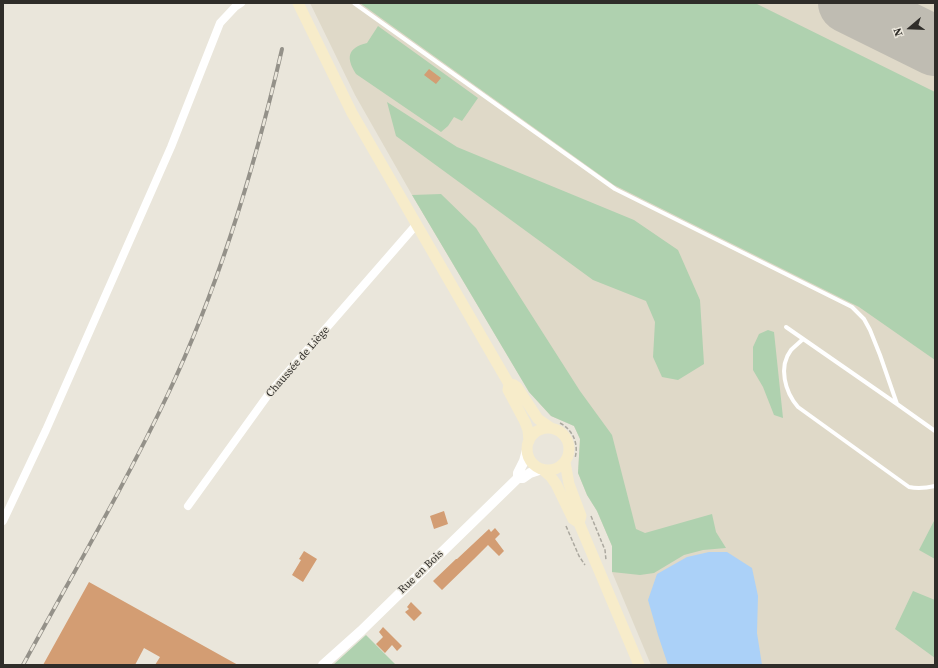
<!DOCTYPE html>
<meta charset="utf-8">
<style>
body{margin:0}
#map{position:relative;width:938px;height:668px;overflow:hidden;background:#eae6db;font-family:"Source Serif 4",serif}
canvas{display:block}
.frame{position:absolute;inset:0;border:4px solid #2f2d29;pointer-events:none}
.north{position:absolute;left:890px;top:8px;width:40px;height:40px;-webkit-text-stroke:3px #eae6db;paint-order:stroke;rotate:251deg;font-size:11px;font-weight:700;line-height:16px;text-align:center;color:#2f2d29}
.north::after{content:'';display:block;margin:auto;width:14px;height:18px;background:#2f2d29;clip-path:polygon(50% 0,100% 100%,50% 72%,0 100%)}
</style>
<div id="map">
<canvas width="938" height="668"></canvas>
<div class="frame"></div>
<div class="north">N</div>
</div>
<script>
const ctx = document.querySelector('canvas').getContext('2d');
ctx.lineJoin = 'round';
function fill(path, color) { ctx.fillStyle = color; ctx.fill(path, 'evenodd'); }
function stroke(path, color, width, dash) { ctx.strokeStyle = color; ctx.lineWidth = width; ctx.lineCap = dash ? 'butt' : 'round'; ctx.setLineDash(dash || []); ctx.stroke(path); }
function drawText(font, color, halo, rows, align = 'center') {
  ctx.font = font + ' "Source Serif 4",serif'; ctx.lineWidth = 3; ctx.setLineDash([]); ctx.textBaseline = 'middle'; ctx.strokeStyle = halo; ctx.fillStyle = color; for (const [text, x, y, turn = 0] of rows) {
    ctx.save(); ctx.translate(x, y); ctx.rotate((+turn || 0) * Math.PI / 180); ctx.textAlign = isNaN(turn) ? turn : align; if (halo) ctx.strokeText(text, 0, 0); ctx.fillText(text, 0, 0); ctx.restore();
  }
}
fill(new Path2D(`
 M310,3h625v662h-284l-39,-93v-26l-15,-35 -10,-16 -9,-22 2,-34 -6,-13 -23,-10 -22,-24 -117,-197 -57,-100z`), '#dfd9c8');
fill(new Path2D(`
 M360,3h395l180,89v268l-76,-53 -245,-122z
 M378,26l100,72 -16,23 -8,-4 -6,9 -7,6 -85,-58c-10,-16 -9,-26 11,-31z
 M387,102l70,45 177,73 44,30 22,50 4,64 -26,16 -16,-3 -9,-20 2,-35 -9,-21 -53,-21 -197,-144z
 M441,194l35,34 104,163 32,44 24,94 9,4 67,-19 4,18 10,16 -23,2 -19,5 -30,18 -14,2 -28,-3v-26l-15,-35 -10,-16 -9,-22 2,-34 -6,-13 -23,-10 -22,-24 -117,-197z
 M768,330l6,2 9,86 -9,-3 -11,-28 -10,-17v-23l6,-13z
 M934,521h1v38l-16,-9z
 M913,591l22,9v58l-40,-29z
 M366,635l30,30h-63z`), '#afd1af');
fill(new Path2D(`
 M709,552h18l25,16 6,28 -1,37 5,32h-94l-10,-30 -10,-35 9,-26 30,-17z`), '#abd1f8');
stroke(new Path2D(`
 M848,3l87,43`), '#bfbcb2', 60);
fill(new Path2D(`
 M429,69l12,9 -5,6 -12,-9z
 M444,511l4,13 -14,5 -4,-13z
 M495,528l5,6 -5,5 9,12 -5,5 -11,-11 -14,14 -32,31 -9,-9 23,-22h1l32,-30 2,3z
 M304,551l13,8 -14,23 -11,-7 9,-15 -2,-1z
 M89,582l149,83h-83l5,-8 -16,-9 -9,17h-92z
 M411,602l11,11 -8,8 -9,-9 4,-3 -2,-2z
 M383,627l19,19 -5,5 -5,-6 -7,8 -9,-9 7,-7 -4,-5z`), '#d39d73');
stroke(new Path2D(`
 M560,423c13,7 19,21 15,35
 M591,516l14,34 1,10
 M566,526l13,30 6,9`), '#aba89f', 1.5, [4, 2]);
stroke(new Path2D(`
 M354,3l261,186 237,118 12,12 6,11 10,25 17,49
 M786,327l111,77 38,27
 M803,339c-4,4 -8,7 -12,11 -13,17 -6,42 7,57l111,80c10,2 17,1 26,-1`), '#fff', 4);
stroke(new Path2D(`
 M188,506l80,-111 148,-170
 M3,521l43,-91 125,-283 49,-124 15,-16 6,-4`), '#fff', 8);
stroke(new Path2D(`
 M518,478v-5l6,-12 3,-11
 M323,665l38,-34 157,-153h5l7,-5 12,-4`), '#fff', 10);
stroke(new Path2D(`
 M298,3l54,110 157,271 -1,6 17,32 3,8 1,11
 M509,384l5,1 3,2 21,32 13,9
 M527 449a21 21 0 1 1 42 0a21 21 0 1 1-42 0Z
 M565,462l4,22 12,32 -2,7 60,142
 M542,469l9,8 5,7 17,35 6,4`), '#f7ecca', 11);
const rail = new Path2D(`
 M23,665c49,-90 101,-178 145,-271 52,-110 87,-227 114,-345`);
stroke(rail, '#949189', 4);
stroke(rail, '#eae6db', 2.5, [8]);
drawText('11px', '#2f2d29', '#eae6db', [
 ["Chaussée de Liège",298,362,-49],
 ["Rue en Bois",421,572,-44]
]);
</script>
